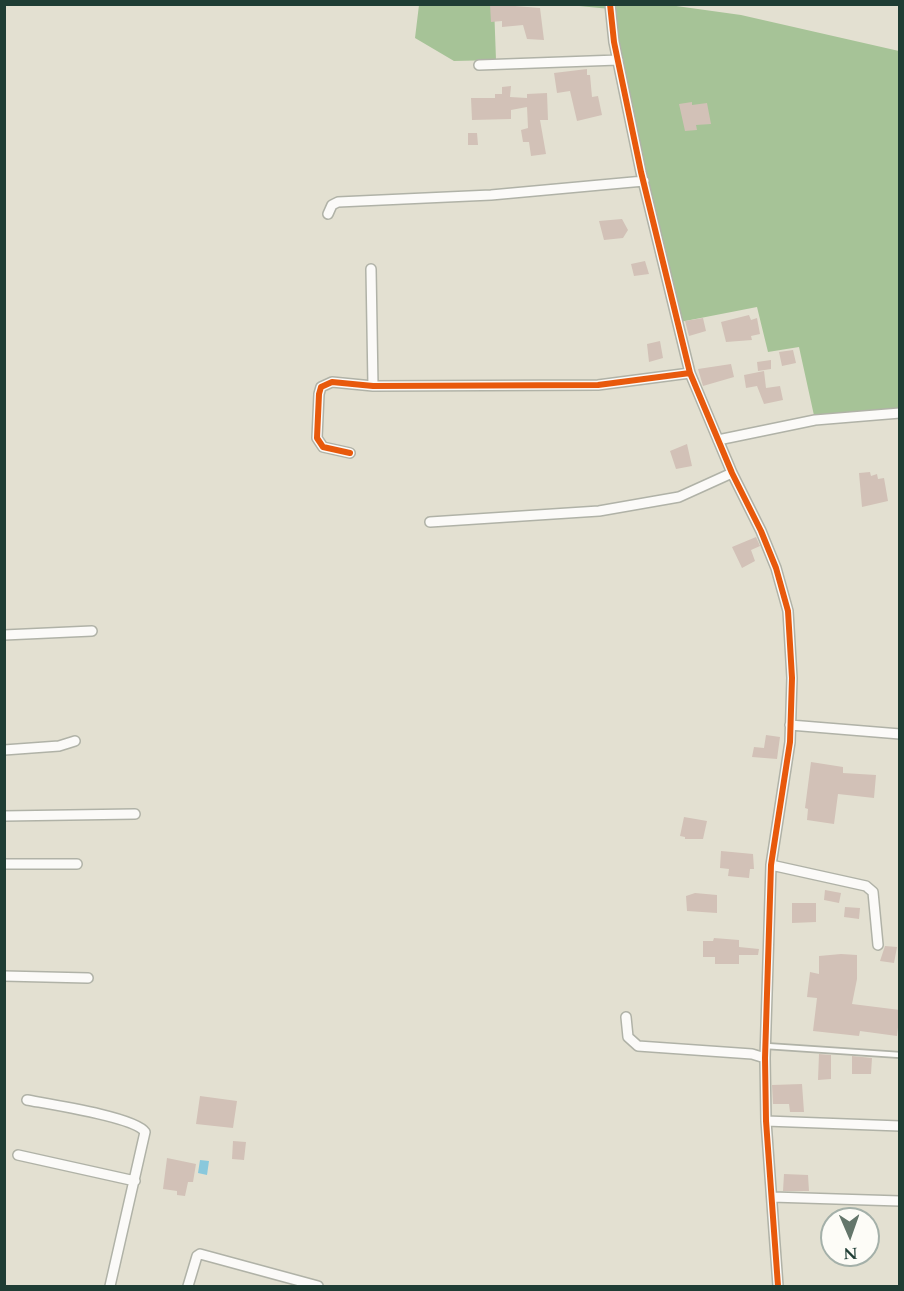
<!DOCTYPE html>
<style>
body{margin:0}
#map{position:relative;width:904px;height:1291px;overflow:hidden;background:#e3e0d1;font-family:Cardo,serif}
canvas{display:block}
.frame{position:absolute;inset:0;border:6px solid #1f3d34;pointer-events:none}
.north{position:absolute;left:820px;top:1207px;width:60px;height:60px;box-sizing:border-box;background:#fdfcf7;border:2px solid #a4b0a9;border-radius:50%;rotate:178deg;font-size:16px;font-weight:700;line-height:24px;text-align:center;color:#1f3d34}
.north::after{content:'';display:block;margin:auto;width:21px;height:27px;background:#64766b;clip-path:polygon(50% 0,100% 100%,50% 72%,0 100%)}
</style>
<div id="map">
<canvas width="904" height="1291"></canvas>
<div class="frame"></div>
<div class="north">N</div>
</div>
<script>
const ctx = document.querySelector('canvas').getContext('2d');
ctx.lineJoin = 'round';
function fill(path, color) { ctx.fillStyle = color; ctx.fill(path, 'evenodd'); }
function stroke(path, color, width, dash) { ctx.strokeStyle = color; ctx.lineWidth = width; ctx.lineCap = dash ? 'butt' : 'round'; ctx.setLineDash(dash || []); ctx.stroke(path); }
fill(new Path2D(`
 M419,5h75l2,55 -42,1 -39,-23z
 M569,5h100l72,10 158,36v362l-84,7 -16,-73 -31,5 -11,-45 -77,15 -70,-313z`), '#a6c397');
fill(new Path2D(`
 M200,1160l9,1 -2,14 -9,-2z`), '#89c8dc');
fill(new Path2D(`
 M490,4l50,4 4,32 -17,-1 -4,-14 -21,2v-6l-11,1z
 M587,69v6h3l2,22 6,-1 4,19 -25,6 -7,-30 -13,2 -3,-20z
 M511,86l-1,11 17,1v-4l20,-1 1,27h-8l6,34 -15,2 -2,-14h-6l-2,-12 7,-2 -1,-21 -16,3v9l-39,1 -1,-22h24v-4h7v-7z
 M692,102v3l15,-2 4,21 -15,1 1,5 -12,1 -6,-27z
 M468,133h9l1,12h-10z
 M622,219l6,11 -5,8 -19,2 -5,-19z
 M645,261l4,13 -15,2 -3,-12z
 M749,315l2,5 6,-2 3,16 -9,2 1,4 -26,2 -5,-20z
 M703,318l3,13 -17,5 -4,-15z
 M660,341l3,17 -14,4 -2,-18z
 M793,350l3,13 -14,3 -3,-14z
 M771,360v9l-13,2 -1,-9z
 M731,364l3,13 -31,9 -5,-17z
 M764,371l2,17 14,-2 3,14 -19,4 -7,-18 -11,2 -2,-13z
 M687,444l5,22 -16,3 -6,-18z
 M870,472l1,4 6,-2 1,5 6,-1 4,23 -26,6 -3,-34z
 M756,537l4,9 -9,4 4,11 -13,7 -10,-21z
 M766,735l14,2 -3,22 -25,-2 2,-10 10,1z
 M811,762l32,5v6l33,2 -2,23 -36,-4 -4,30 -27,-4 1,-11 -3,-1z
 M684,817l23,4 -4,18h-18v-2l-5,-1z
 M721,851l32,3 1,15h-4l-1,9 -21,-2 1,-7 -9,-1z
 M825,890l16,3 -2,10 -15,-3z
 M695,893l22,2v18l-30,-2 -1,-15z
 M792,903h24v19l-24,1z
 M845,907l15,1 -1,11 -15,-2z
 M714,938l25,2v7l20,2 -1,6h-19v9h-24v-7h-12v-16h10z
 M885,946l12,1 -3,16 -14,-2z
 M841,954l16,1v24l-5,25 48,6 -3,26 -37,-5 -1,5 -46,-5 4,-33 -10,-1 3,-25 9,2v-18z
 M819,1054l12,1v24l-13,1z
 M852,1056l20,2 -1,16h-19z
 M802,1084l2,28h-14l-1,-8h-16l-1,-19z
 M200,1096l37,5 -4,27 -37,-4z
 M233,1141l13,1 -2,18 -12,-1z
 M167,1158l29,6 -3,18h-5l-3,14 -8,-1v-4l-14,-2z
 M784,1174l24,1 1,16h-26z`), '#d2c1b7');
const lane = new Path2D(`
 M766,1046l134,9`);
const street = new Path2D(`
 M610,4l4,38 27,130 49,201 42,100 29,58 15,37 12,43 4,67 -2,64 -19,123 -6,193 1,63 12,165
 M479,65l139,-5
 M328,214l4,-9 6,-3 153,-7 153,-14
 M371,269l2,117
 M718,440l97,-20 85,-7
 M350,453l-27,-6 -6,-9 2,-44 2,-7 11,-5 41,4 225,-1 92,-12
 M430,522l169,-11 80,-14 53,-24
 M4,635l88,-4
 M790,725l110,9
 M4,750l55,-4 16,-5
 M4,816l131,-2
 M4,864h73
 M771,865l95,21 7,6 5,53
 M4,976l84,2
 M626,1017l2,20 10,9 114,8 13,4
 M27,1100c21,4 108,17 118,32l-35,154
 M766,1121l134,5
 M18,1155l117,26
 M772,1197l128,4
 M188,1286l9,-30 3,-2 118,32`);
stroke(lane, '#b0b2a7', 8);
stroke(street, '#b0b2a7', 12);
stroke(lane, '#fbfaf8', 4.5);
stroke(street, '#fbfaf8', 9);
stroke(new Path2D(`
 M610,4l4,38 27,130 49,201 42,100 29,58 15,37 12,43 4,67 -2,64 -19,123 -6,193 1,63 12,165
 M350,453l-27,-6 -6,-9 2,-44 2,-7 11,-5 41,4 225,-1 92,-12`), '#e8590c', 6);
</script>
